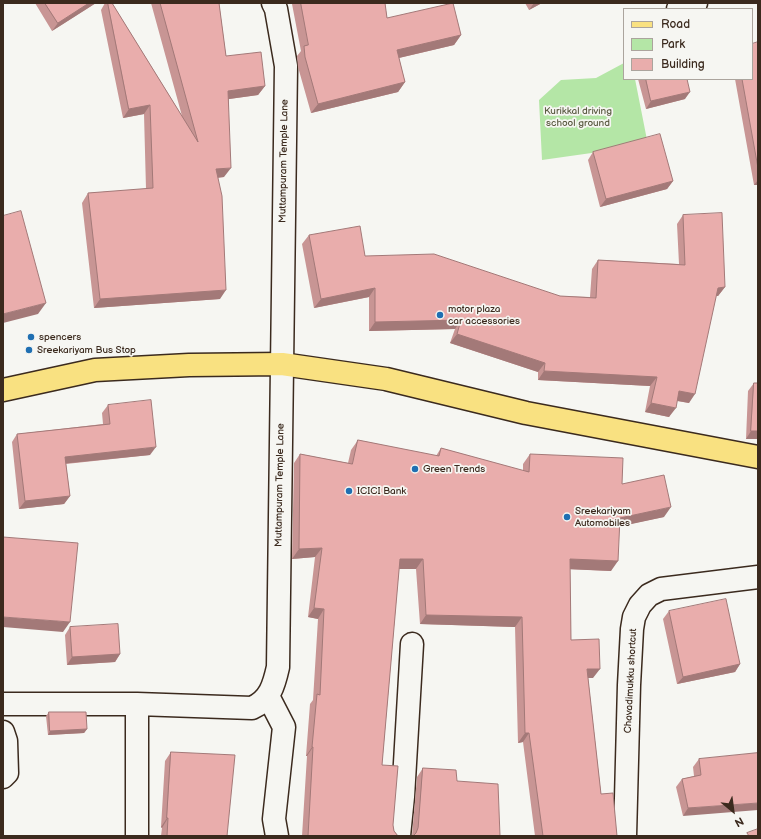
<!DOCTYPE html>
<style>
body{margin:0}
#map{position:relative;width:761px;height:839px;overflow:hidden;background:#f6f6f2;font-family:"Balsamiq Sans",sans-serif}
canvas{display:block}
.frame{position:absolute;inset:0;border:4px solid #3b2a1e;pointer-events:none}
.legend{position:absolute;left:623px;top:8px;width:130px;height:72px;box-sizing:border-box;background:#f6f6f2;border:1px solid #aba49d;margin:0;padding:5px 7px;list-style:none;font-size:12px;color:#3b2a1e}
.legend li{display:flex;align-items:center;gap:8px;height:20px}
.legend b{width:20px;border:1px solid #aba49d}
.north{position:absolute;left:713px;top:791px;width:40px;height:40px;-webkit-text-stroke:3px #f6f6f2;paint-order:stroke;rotate:151deg;font-size:11px;font-weight:700;line-height:16px;text-align:center;color:#3b2a1e}
.north::after{content:'';display:block;margin:auto;width:14px;height:18px;background:#3b2a1e;clip-path:polygon(50% 0,100% 100%,50% 72%,0 100%)}
</style>
<div id="map">
<canvas width="761" height="839"></canvas>
<div class="frame"></div>
<ul class="legend">
<li><b style="height:5px;background:#f9e181"></b>Road</li>
<li><b style="height:11px;background:#b4e6a6"></b>Park</li>
<li><b style="height:11px;background:#e9adac"></b>Building</li>
</ul>
<div class="north">N</div>
</div>
<script>
const ctx = document.querySelector('canvas').getContext('2d');
ctx.lineJoin = 'round';
function fill(path, color) { ctx.fillStyle = color; ctx.fill(path, 'evenodd'); }
function stroke(path, color, width, dash) { ctx.strokeStyle = color; ctx.lineWidth = width; ctx.lineCap = dash ? 'butt' : 'round'; ctx.setLineDash(dash || []); ctx.stroke(path); }
function drawText(font, color, halo, rows, align = 'center') {
  ctx.font = font + ' "Balsamiq Sans",sans-serif'; ctx.lineWidth = 3.5; ctx.setLineDash([]); ctx.textBaseline = 'middle'; ctx.strokeStyle = halo; ctx.fillStyle = color; for (const [text, x, y, turn = 0] of rows) {
    ctx.save(); ctx.translate(x, y); ctx.rotate((+turn || 0) * Math.PI / 180); ctx.textAlign = isNaN(turn) ? turn : align; if (halo) ctx.strokeText(text, 0, 0); ctx.fillText(text, 0, 0); ctx.restore();
  }
}
fill(new Path2D(`
 M624,63v16h11l13,66 -106,15 -3,-60 22,-20 35,-2z`), '#b4e6a6');
const minor = new Path2D(`
 M678,9l18,-6
 M268,696l16,31 -10,92 3,17
 M3,704h134l115,4c18,-8 22,-23 26,-41l8,-601 -10,-57 -3,-6
 M3,732l3,9 1,32 -4,4
 M137,836v-132
 M399,836l4,-39 9,-153
 M625,836l4,-151 3,-56 2,-12 6,-12 9,-10 12,-6 97,-12`);
const primary = new Path2D(`
 M3,390l92,-20 94,-5 93,-1 104,15 140,34 232,44`);
stroke(minor, '#3b2a1e', 25);
stroke(primary, '#3b2a1e', 25);
stroke(minor, '#f6f6f2', 22);
stroke(primary, '#f9e181', 22);
fill(new Path2D(`
 M35,3h61l-44,28z
 M105,3h7l70,113 -31,-113h68l7,53 39,30 -7,9 -29,4 -5,78 -6,1 2,121 -126,9 -12,-105 6,-10 58,-4 -2,-75 -21,4 -22,-108z
 M293,3h92l2,15 74,17 -7,10 -55,13 6,24 -7,10 -87,21 -13,-46 -1,-11 4,-5 -9,-47z
 M525,3h17l-13,7z
 M758,42v143h-4l-19,-106h17z
 M638,79h49l-2,20 -39,10z
 M593,152l80,29 -6,8 -67,18 -12,-47z
 M683,215l42,72 -7,9h-2l-27,107 -12,-2 -8,16 -24,-5 5,-26 -112,-6v-8l-88,-29 5,-14 -86,2v-34l-55,11 -12,-64 7,-9 56,21 195,40 30,1 2,-28 6,-9 81,4 -2,-40z
 M754,383l4,56h-12l2,-48z
 M108,405l42,50 -84,9 4,32 -6,8 -45,5 -7,-67 5,-8 86,-10 -1,-11z
 M358,440l78,16 5,-8 82,23v-7l7,-10 92,30 42,33 -44,9 -9,45 -41,-2 1,71 22,38h-5l13,116 16,42h-82l-12,-94 -5,1 -3,-116 -95,-3 -4,-55h-17l-17,196 12,66 4,5h-96l5,-80h-1l4,-52 3,-4 5,-81 -10,-2 7,-60 -23,2 2,-96 6,-9 48,9 3,-13z
 M669,611l71,53 -5,8 -58,12 -14,-65z
 M70,627l50,27 -5,8 -48,3 -2,-30z
 M49,712l38,17 -3,4 -36,2 -2,-19z
 M171,752l56,84h-66l1,-8 -1,-1 4,-66z
 M758,753l-75,63 -7,-29 6,-8 12,-3 -1,-9 6,-8z
 M423,768l34,13 43,55h-88l5,-59z`), '#c89594');
fill(new Path2D(`
 M89,3h7l-44,28 6,-8z
 M534,3h8l-13,7z
 M461,35l-7,10 -64,15 7,-10z
 M405,82l-7,10 -87,21 7,-9z
 M265,86l-7,9 -36,5 6,-9z
 M690,92l-5,7 -39,10 5,-8z
 M150,105l-6,9 -21,4 6,-9z
 M231,168l-7,9 -14,1 6,-9z
 M758,180v5h-4z
 M673,181l-6,8 -67,18 6,-8z
 M725,287l-7,9h-6l6,-8z
 M375,288l-6,9 -55,11 7,-9z
 M226,290l-6,9 -126,9 6,-9z
 M46,303l-8,11 -35,9v-9z
 M461,320l-6,9 -86,2 6,-9z
 M457,334l88,29 -7,9 -88,-29z
 M544,371l113,6 -7,9 -112,-6z
 M679,391l16,3 -6,9 -16,-3z
 M651,403l25,5 -7,9 -24,-5z
 M751,431h7v8h-12z
 M156,447l-6,8 -90,9 5,-7z
 M70,496l-6,8 -45,5 6,-8z
 M671,507l-7,10 -51,11 7,-10z
 M322,548l-7,9 -23,2 7,-10z
 M400,559h23l-7,10h-23z
 M570,559l48,2 -7,10 -47,-2z
 M314,608l10,1 -6,10 -10,-2z
 M426,615l96,2 -7,10 -95,-3z
 M3,617l67,5 -7,10 -60,-5z
 M120,654l-5,8 -48,3 5,-8z
 M740,664l-5,8 -58,12 6,-7z
 M587,669h13l-7,9h-13z
 M87,729l-3,4 -36,2 2,-4z
 M525,733h4l-6,9 -5,1z
 M312,747h1l-6,9h-1z
 M758,803v7l-75,6 5,-8z
 M167,818h1l-6,10 -1,-1z`), '#a37978');
const building = new Path2D(`
 M45,3h44l-31,20z
 M108,3h4l86,139 -38,-139h59l7,53 35,-4 4,34 -37,5 3,77 -15,1 6,27 4,94 -126,9 -12,-106 65,-5 -3,-83 -21,4z
 M301,3h84l2,15 66,-15 8,32 -64,15 8,32 -87,22 -13,-47 -1,-11 4,-1z
 M758,42v126l-16,-89h10v-35z
 M646,79h41l3,13 -39,9z
 M660,134l13,47 -67,18 -13,-47z
 M21,211l25,92 -43,11v-98z
 M722,213l3,74 -7,1 -23,106 -16,-3 -3,17 -25,-5 6,-26 -113,-6 1,-8 -88,-29 4,-14 -86,2v-34l-54,11 -12,-64 51,-9 5,30 69,-2 126,42 36,2 2,-38 87,5 -2,-50z
 M754,383h4v48h-7z
 M151,400l5,47 -91,10 5,39 -45,5 -8,-67 93,-10 -2,-19z
 M358,440l81,16 2,-8 88,24 1,-18 93,4 -1,26 42,-9 7,32 -51,11 -2,43 -48,-2 1,81 28,-1 1,30h-13l14,125 12,-1 4,43h-74l-14,-103h-4l-3,-116 -96,-2 -3,-56h-23l-18,206 16,1 -5,59 1,6 4,5h-90l5,-89h-1l5,-53 3,1 4,-86 -10,-1 8,-60 -23,1 1,-95 52,10z
 M3,537l75,6 -8,79 -67,-5z
 M726,599l14,65 -57,13 -14,-66z
 M118,624l2,30 -48,3 -2,-30z
 M49,712h37l1,17 -37,2z
 M171,752l64,3 -8,81h-60l1,-18h-1z
 M758,753v50l-70,5 -6,-29 19,-4 -2,-16z
 M423,768l33,2 1,11 41,3 2,52h-87l3,-3 2,-5z
 M758,829v7h-9l-2,-3z`);
fill(building, '#e9adac');
stroke(building, '#a37978', 1);
for (const [x, y, r, color] of [
 [440,315,4,"#1f6fb2"],
 [31,337,4,"#1f6fb2"],
 [29,350,4,"#1f6fb2"],
 [415,469,4,"#1f6fb2"],
 [349,491,4,"#1f6fb2"],
 [567,517,4,"#1f6fb2"]
]) { const dot = new Path2D(); dot.arc(x, y, r, 0, 2 * Math.PI); ctx.fillStyle = color; ctx.fill(dot); stroke(dot, '#f6f6f2', 1.5); }
drawText('10px', '#595940', '#f6f6f2', [
 ["Kurikkal driving",578,111],
 ["school ground",578,123]
]);
drawText('10px', '#3b2a1e', '#f6f6f2', [
 ["Muttampuram Temple Lane",284,161,-89],
 ["Muttampuram Temple Lane",280,485,-89],
 ["Chavadimukku shortcut",631,681,-87]
]);
drawText('10px', '#3b2a1e', '#f6f6f2', [
 ["motor plaza",448,309],
 ["car accessories",448,321],
 ["spencers",39,337],
 ["Sreekariyam Bus Stop",37,350],
 ["Green Trends",423,469],
 ["ICICI Bank",357,491],
 ["Sreekariyam",575,511],
 ["Automobiles",575,523]
], 'left');
</script>
